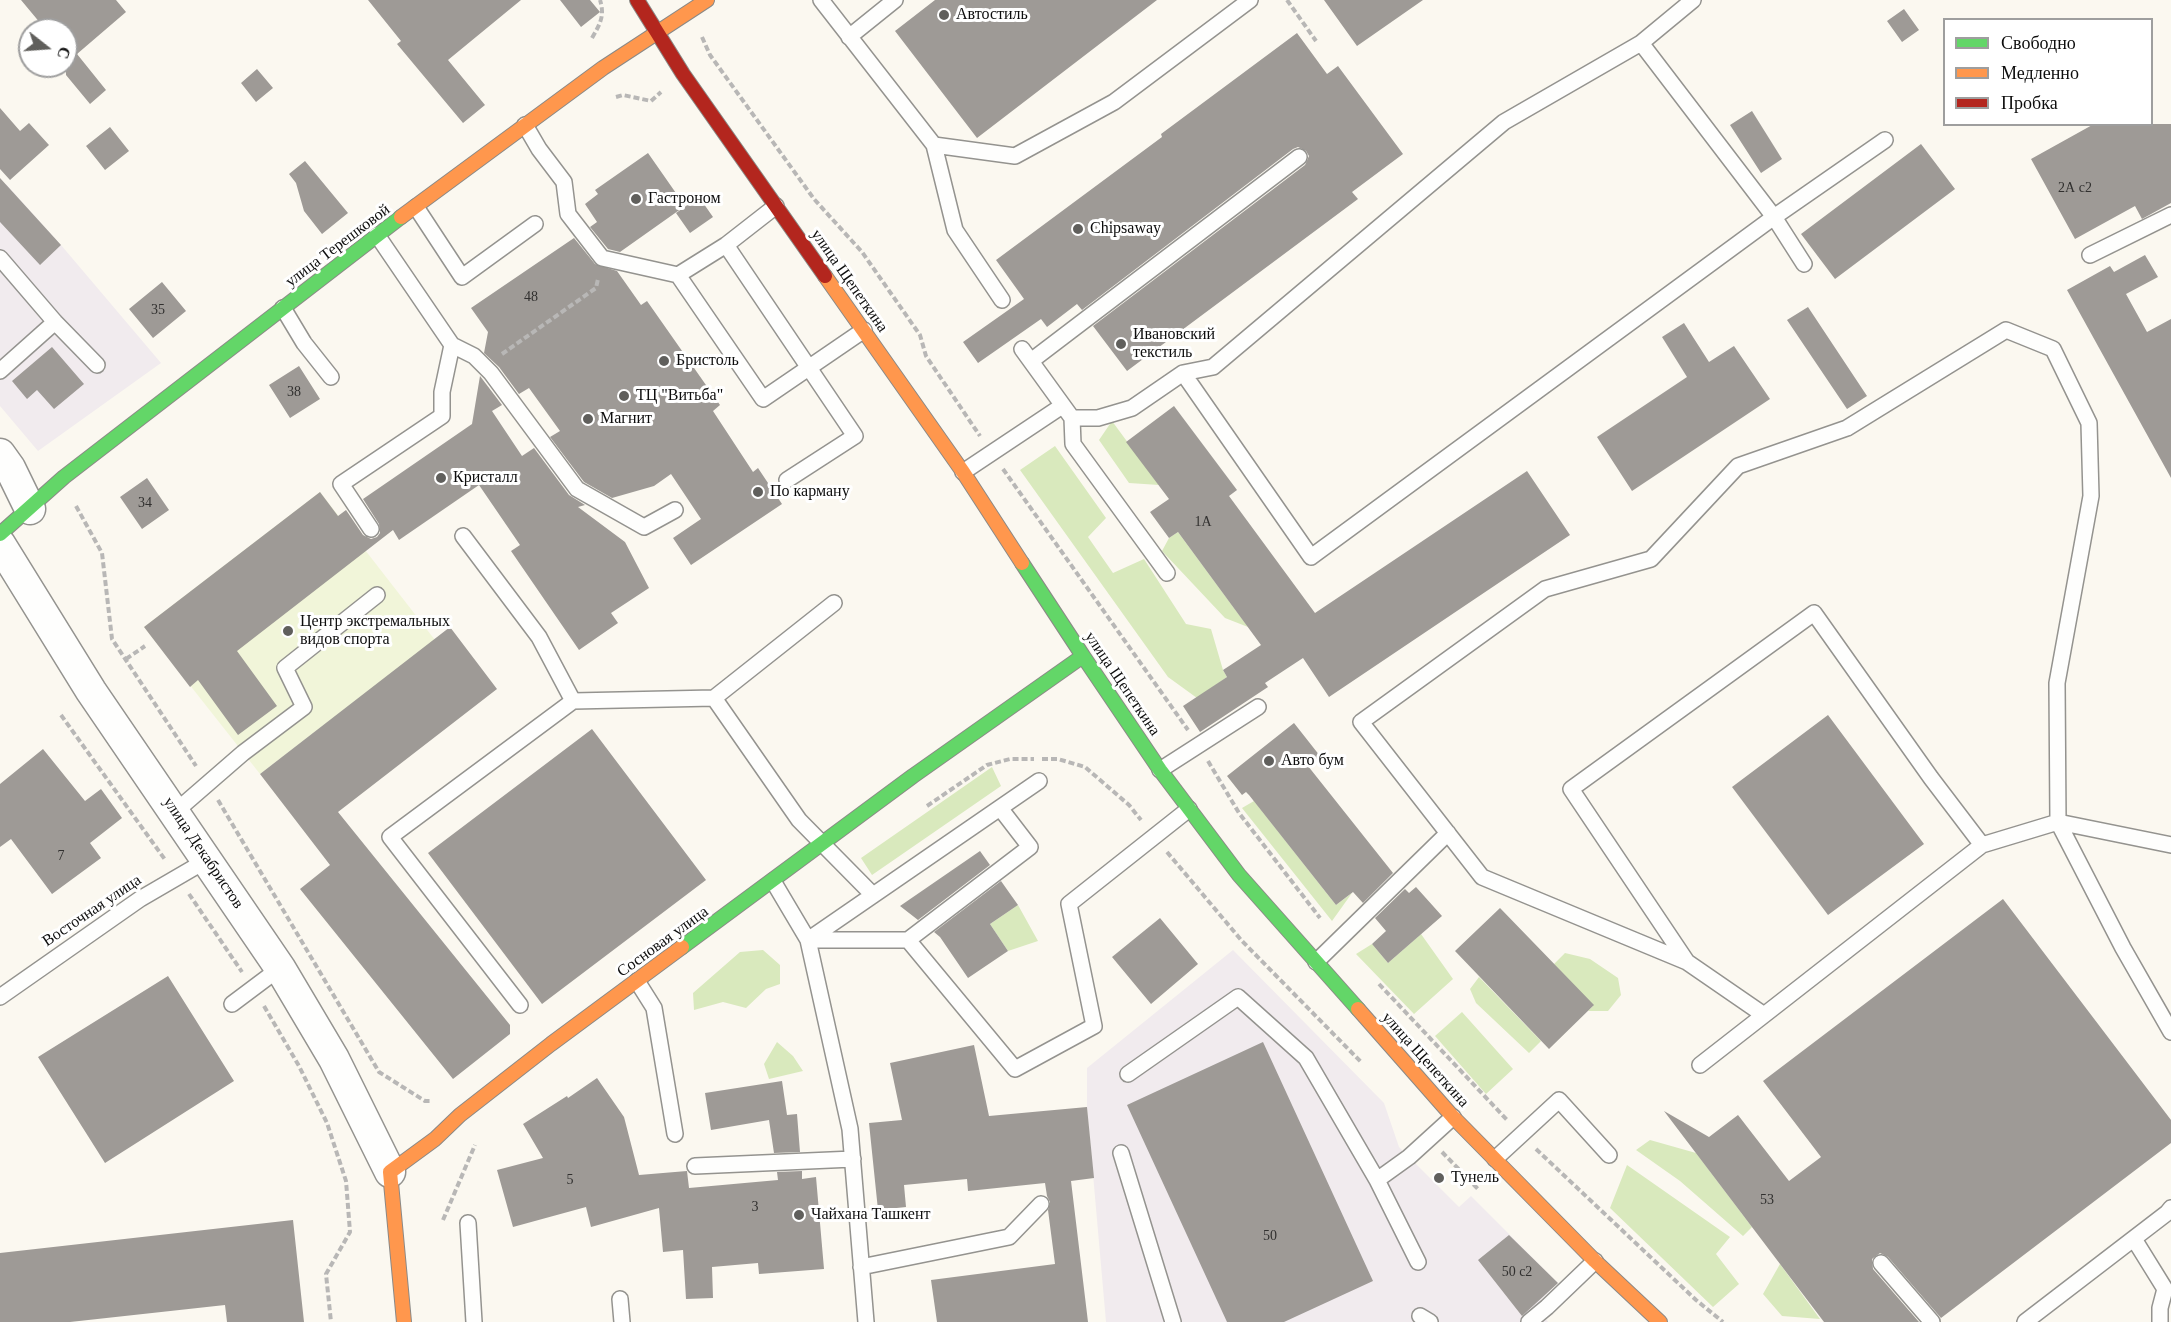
<!DOCTYPE html>
<meta charset="utf-8">
<style>
body{margin:0}
#map{position:relative;width:2171px;height:1322px;overflow:hidden;background:#fbf8f0;font-family:"Times New Roman",serif}
canvas{display:block}
.legend{position:absolute;left:1943px;top:18px;width:210px;height:108px;box-sizing:border-box;background:#fff;border:2px solid #9e9e9e;margin:0;padding:8px 10px;list-style:none;font-size:18px;color:#0d0d0d}
.legend li{display:flex;align-items:center;gap:12px;height:30px}
.legend b{width:30px;border:2px solid #9e9e9e}
.north{position:absolute;left:18px;top:18px;width:60px;height:60px;box-sizing:border-box;background:#fff;border:2px solid #9e9e9e;border-radius:50%;rotate:107deg;font-size:16px;font-weight:700;line-height:24px;text-align:center;color:#0d0d0d}
.north::after{content:'';display:block;margin:auto;width:21px;height:27px;background:#605f5c;clip-path:polygon(50% 0,100% 100%,50% 72%,0 100%)}
</style>
<div id="map">
<canvas width="2171" height="1322"></canvas>
<ul class="legend">
<li><b style="height:8px;background:#63d668"></b>Свободно</li>
<li><b style="height:8px;background:#ff974d"></b>Медленно</li>
<li><b style="height:8px;background:#b3261e"></b>Пробка</li>
</ul>
<div class="north">С</div>
</div>
<script>
const ctx = document.querySelector('canvas').getContext('2d');
ctx.lineJoin = 'round';
function fill(path, color) { ctx.fillStyle = color; ctx.fill(path, 'evenodd'); }
function stroke(path, color, width, dash) { ctx.strokeStyle = color; ctx.lineWidth = width; ctx.lineCap = dash ? 'butt' : 'round'; ctx.setLineDash(dash || []); ctx.stroke(path); }
function drawText(font, color, halo, rows, align = 'center') {
  ctx.font = font + ' "Times New Roman",serif'; ctx.lineWidth = 6; ctx.setLineDash([]); ctx.textBaseline = 'middle'; ctx.strokeStyle = halo; ctx.fillStyle = color; for (const [text, x, y, turn = 0] of rows) {
    ctx.save(); ctx.translate(x, y); ctx.rotate((+turn || 0) * Math.PI / 180); ctx.textAlign = isNaN(turn) ? turn : align; if (halo) ctx.strokeText(text, 0, 0); ctx.fillText(text, 0, 0); ctx.restore();
  }
}
fill(new Path2D(`
 M6,184l55,61 100,118 -123,88 -38,-45v-216z
 M1233,950l151,153 15,44 60,60 12,-11 87,87 -17,17 12,14 -7,5 2,3h-442l-19,-216v-38z`), '#f1ebee');
fill(new Path2D(`
 M1112,421l47,64 -30,-2 -30,-43z
 M1055,446l51,72 -18,19 25,36 31,-14 42,65 25,5 12,41 4,7 -30,21 -29,-21 -148,-207z
 M1178,532l70,95 -23,-9 -63,-67 7,-13z
 M992,767l9,19 -129,89 -11,-17z
 M1254,801l82,104 16,-12 -20,28 -90,-113z
 M1018,905l20,36 -30,10 -18,-27z
 M1421,934l32,45 -39,35 -58,-60 16,-10 16,19z
 M763,950l17,15v19l-14,5 -20,19 -23,-6 -29,8 -1,-17 47,-41z
 M1565,953l25,6 28,19 3,17 -13,16h-20l5,-5 -39,-42z
 M1479,977l62,64 -12,12 -53,-50 -6,-14z
 M1462,1012l51,57 -27,25 -51,-58z
 M777,1042l16,14 10,15 -34,8 -5,-15z
 M1650,1140l46,13 56,74 -9,9 -63,-55 -44,-31z
 M1627,1165l103,72 -14,17 23,30 -26,23 -103,-99z
 M1780,1264l40,55 -38,-3 -19,-22z`), '#d9e9bd');
fill(new Path2D(`
 M320,492l115,148 -175,134 -116,-147z`), '#f1f5d9');
fill(new Path2D(`
 M21,0h95l10,12 -49,42 29,36 -16,14 -24,-29v-45h-20z
 M368,0h153l-73,60 37,45 -22,18 -66,-79 4,-3z
 M560,0h30l10,12 -19,15z
 M935,0h222l-180,138 -82,-107z
 M1324,0h99l-66,46z
 M1904,9l15,21 -17,12 -15,-21z
 M1297,33l30,41 11,-8 65,88 -51,38 6,7 -231,172 -34,-45 212,-161 4,-9 -3,-5 -8,-4 -5,2 -211,161 -5,-6 -30,23 -6,-8 -63,44 -15,-21 61,-43 -28,-39 166,-123 -1,-3z
 M257,69l16,19 -17,14 -15,-19z
 M0,108l20,23 9,-8 20,22 -39,35 -10,-11z
 M1752,111l30,48 -21,14 -31,-48z
 M2094,124h77v79l-29,16 -7,-13 -60,33 -44,-80z
 M110,127l19,24 -24,19 -19,-24z
 M1921,144l34,45 -120,90 -34,-45z
 M648,153l37,53 -65,46 -12,-3 -18,-22 7,-5 -12,-18 13,-10 -3,-4z
 M305,161l43,52 -26,21 -18,-23 -8,-28 -7,-9z
 M0,178l61,67 -21,20 -40,-43z
 M699,197l14,20 -23,16 -14,-20z
 M574,238l21,26 22,7 24,34 6,-4 73,104 -7,6 40,61 5,-4 24,36 -91,61 -18,-27 28,-19 -30,-45 -17,12 -42,12 -28,-16 -34,-45 10,-6 -31,-43 -10,6 -20,-27 -15,-14 4,-21 -17,-24z
 M2145,255l13,22 -32,17 21,38 24,-13v159l-104,-188 43,-24 4,6z
 M162,282l24,29 -33,27 -24,-29z
 M1808,307l59,89 -20,13 -60,-89z
 M1684,323l25,39 25,-16 36,53 -138,92 -35,-54 90,-60 -25,-40z
 M52,347l32,37 -30,25 -17,-19 -10,9 -15,-18z
 M299,366l21,33 -30,19 -21,-33z
 M480,376l22,29 -10,6 30,45 12,-8 35,47 16,10 -7,2 47,35 24,46 -38,25 7,10 -39,27 -68,-99 9,-6 -41,-60 -80,55 -6,-10 -156,121 40,55 -39,29 -40,-55 -8,7 -46,-60 176,-135 18,24 8,-6 17,25 8,4 6,-2 3,-4 -1,-9 -16,-25 109,-75z
 M1174,406l63,84 -8,6 86,117 212,-142 43,64 -241,162 -26,-39 -38,25 3,4 -68,45 -17,-26 44,-29 -4,-7 38,-25 -83,-113 -9,6 -19,-26 19,-13 -43,-57z
 M147,478l22,32 -27,19 -22,-32z
 M450,627l47,62 -159,123 172,213v9l-57,45 -153,-190 30,-24 -70,-91z
 M1828,715l96,129 -96,71 -96,-128z
 M1294,723l26,33 -12,10 85,107 -30,30 -10,-11 -17,13 -87,-110 -3,-3 -4,3 -15,-19z
 M592,729l114,151 -164,124 -114,-151z
 M43,749l42,52 16,-12 21,29 -32,25 11,15 -49,36 -41,-55 -11,8v-63z
 M980,851l10,14 -72,55 -18,-14z
 M1001,881l17,24 -28,19 18,27 -40,27 -28,-41 -6,-5z
 M1416,887l26,29 -54,47 -16,-19 14,-13 -11,-13 30,-29 4,4z
 M2003,899l168,221v23l-230,175 -53,-61 -8,-4 -8,6 1,10 46,53h-95l-160,-211 45,26 29,-22 51,66 32,-24 -58,-76z
 M1500,908l94,97 -45,44 -94,-98z
 M1160,918l38,46 -47,40 -39,-47z
 M168,976l66,105 -129,82 -67,-106z
 M1263,1042l110,239 -89,41h-57l-100,-217z
 M974,1045l15,71 98,-9 7,71 -23,3 17,141h-151l-6,-42 124,-16 -7,-54 2,-8 -3,-6 -2,-13 -77,8 -1,-12 -63,6 2,22 -28,3 -9,-87 33,-3 -12,-57z
 M597,1078l27,39 15,58 48,-4 2,17 89,-8 -1,-8 25,-1v8l14,-2 8,92 -65,5 -1,-11 -46,4 1,31 -27,1 -3,-49 -20,2 -4,-44 -68,19 -5,-20 -73,20 -16,-57 46,-12 -20,-34 44,-28 1,2z
 M782,1081l5,34 10,-1 3,38 -26,1 -5,-33 -58,10 -6,-37z
 M293,1220l11,102h-77l-2,-17 -155,17h-70v-69z
 M1509,1235l49,48 -36,33 -44,-56z`), '#9e9a96');
const lane = new Path2D(`
 M821,0l113,145 81,11 99,-54 136,-102
 M849,37l46,-37
 M1641,43l52,-43
 M525,125l14,24 25,33 4,32 34,44 76,17 85,124 101,-69
 M934,145l21,85 47,70
 M416,207l46,70 73,-53
 M377,235l75,110 22,11 17,17 86,116 67,38 31,-17
 M726,245l129,191 -68,44
 M2090,255l81,-40
 M0,258l55,64 42,43
 M678,275l48,-30 50,-39
 M283,308l21,35 27,34
 M1022,349l50,69 1,26 94,129
 M1031,361l268,-204
 M0,371l55,-49
 M1183,373l128,184 463,-340 111,-77
 M1072,418h26l34,-10 51,-35 30,-6 291,-245 137,-79 133,174 30,47
 M963,472l99,-66
 M371,529l-30,-45 101,-68v-24l10,-47
 M463,536l76,101 34,64
 M714,698l120,-95
 M1160,770l98,-63
 M175,812l68,-59 61,-46 -19,-39 92,-73
 M773,881l35,59h100l122,-93 -30,-39
 M908,940l107,129 79,-43 -25,-122 120,-95
 M1316,962l132,-129
 M1687,962l-205,-85 -121,-155 184,-133 106,-30 87,-93 109,-38 159,-98 47,19 36,74 2,73 -34,187 1,139 65,126 48,84
 M637,981l17,27 21,126
 M0,997l140,-98 67,-39
 M232,1004l48,-36
 M520,1005l-130,-168 183,-136 141,-3 85,122 74,75
 M1764,1015l-77,-53 -116,-173 243,-176 117,165 51,67
 M1700,1065l282,-220 76,-23 113,23
 M1128,1074l110,-77 68,61 71,122 41,82
 M1121,1153l52,169
 M1495,1159l64,-59 50,55
 M695,1166l158,-7
 M1377,1180l32,-23 44,-40
 M468,1223l6,99
 M2134,1239l31,50 -5,19v14
 M1881,1263l51,59
 M861,1267l148,-30 32,-33
 M620,1299l2,23
 M1420,1316l10,6
 M866,1322l-16,-193 -42,-189 231,-159
 M1529,1322l18,-15 48,-46
 M2025,1322l142,-109 4,-5`);
const street = new Path2D(`
 M0,454l10,14 20,41
 M0,544l91,147 189,277 54,91 56,113`);
const fast = new Path2D(`
 M0,534l64,-57 337,-260
 M1083,656l77,114 79,105 119,134
 M682,947l231,-171 170,-120 -61,-93`);
const slow = new Path2D(`
 M401,217l202,-149 104,-68
 M825,276l138,196 59,91
 M1358,1009l95,108 142,144 65,61
 M404,1322l-14,-150 45,-33 25,-24 91,-71 131,-97`);
const jam = new Path2D(`
 M637,0l46,74 142,202`);
stroke(lane, '#94938f', 18);
stroke(street, '#94938f', 33);
stroke(fast, '#8b8986', 16);
stroke(slow, '#8b8986', 16);
stroke(jam, '#8b8986', 16);
stroke(new Path2D(`
 M1287,0l29,41
 M702,37l8,18 104,144 48,53 58,83 6,21 54,80
 M592,38c8,-14 13,-22 8,-38
 M616,97l7,-2 28,6 10,-9
 M502,354l94,-66 2,-9
 M1003,469l185,261
 M76,506l26,47 10,86 84,127
 M126,659l19,-13
 M61,715l105,146
 M1042,759h16l27,8 44,38 12,15
 M1208,761l31,52 81,105
 M218,800l161,272 46,29h6
 M927,806l60,-41 23,-6h24
 M1167,852l75,89 119,121
 M189,894l53,78
 M1379,984l129,137
 M264,1006l35,60 28,57 19,58 4,51 -24,42 5,48
 M1536,1149l160,151 27,22
 M1442,1152l37,38
 M443,1220l32,-75`), '#b8b7b6', 4, [6, 3]);
stroke(lane, '#fefefd', 15);
stroke(street, '#fefefd', 30);
stroke(fast, '#63d668', 14);
stroke(slow, '#ff974d', 14);
stroke(jam, '#b3261e', 14);
for (const [x, y, r, color] of [
 [944,15,6,"#605f5c"],
 [636,199,6,"#605f5c"],
 [1078,229,6,"#605f5c"],
 [1121,344,6,"#605f5c"],
 [664,361,6,"#605f5c"],
 [624,396,6,"#605f5c"],
 [588,419,6,"#605f5c"],
 [441,478,6,"#605f5c"],
 [758,492,6,"#605f5c"],
 [288,631,6,"#605f5c"],
 [1269,761,6,"#605f5c"],
 [1439,1178,6,"#605f5c"],
 [799,1215,6,"#605f5c"]
]) { const dot = new Path2D(); dot.arc(x, y, r, 0, 2 * Math.PI); ctx.fillStyle = color; ctx.fill(dot); stroke(dot, '#fff', 2); }
drawText('14px', '#31302f', null, [
 ["2А с2",2075,188],
 ["48",531,297],
 ["35",158,310],
 ["38",294,392],
 ["34",145,503],
 ["1А",1203,522],
 ["7",61,856],
 ["5",570,1180],
 ["53",1767,1200],
 ["3",755,1207],
 ["50",1270,1236],
 ["50 с2",1517,1272]
]);
drawText('16px', '#0d0d0d', '#fff', [
 ["Автостиль",956,15],
 ["Гастроном",648,199],
 ["Chipsaway",1090,229],
 ["Ивановский",1133,335],
 ["текстиль",1133,353],
 ["Бристоль",676,361],
 ["ТЦ \"Витьба\"",636,396],
 ["Магнит",600,419],
 ["Кристалл",453,478],
 ["По карману",770,492],
 ["Центр экстремальных",300,622],
 ["видов спорта",300,640],
 ["Авто бум",1281,761],
 ["Тунель",1451,1178],
 ["Чайхана Ташкент",811,1215]
], 'left');
drawText('16px', '#0d0d0d', '#fff', [
 ["улица Терешковой",338,246,-37],
 ["улица Щепеткина",849,281,55],
 ["улица Щепеткина",1122,684,56],
 ["улица Декабристов",203,853,56],
 ["Восточная улица",92,911,-34],
 ["Сосновая улица",663,942,-36],
 ["улица Щепеткина",1425,1060,48]
]);
</script>
